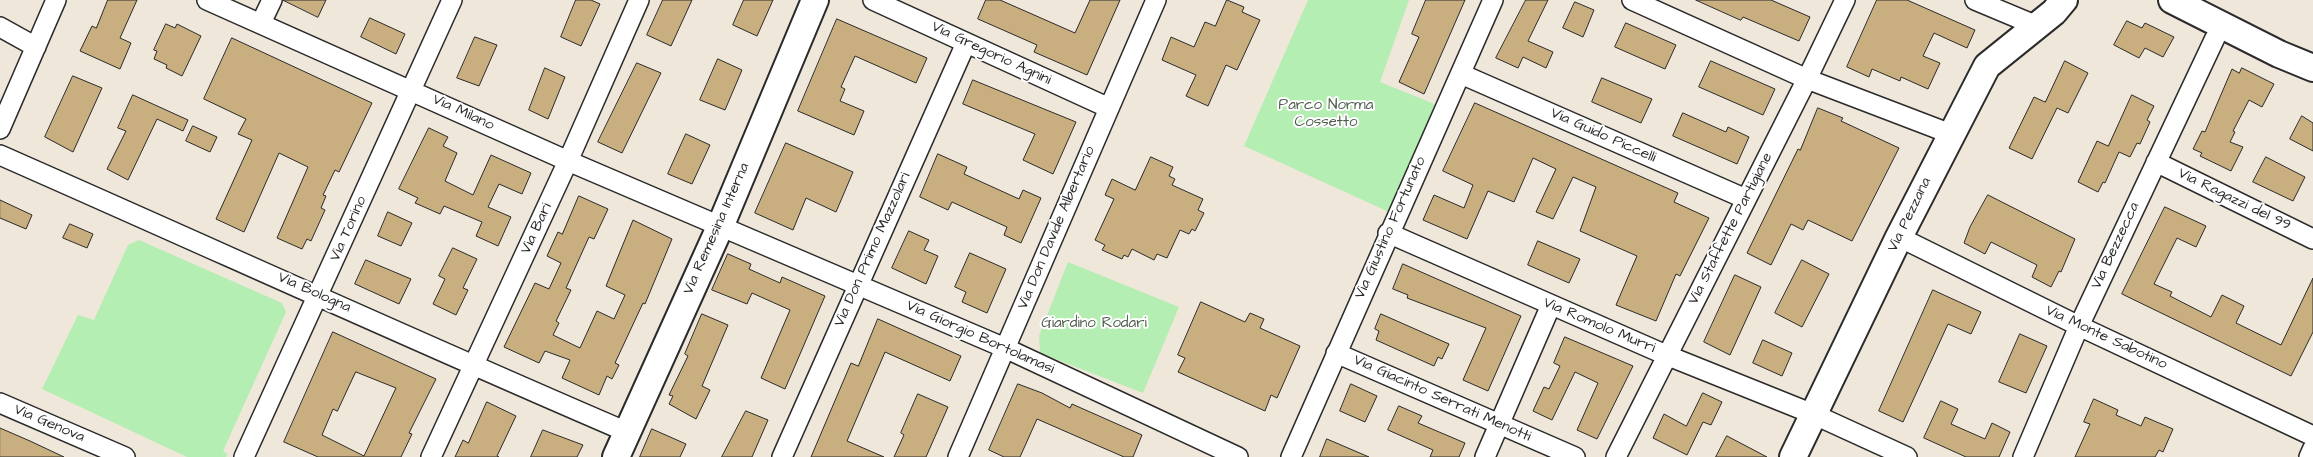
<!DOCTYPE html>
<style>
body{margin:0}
canvas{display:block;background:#efe7d9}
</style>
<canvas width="2313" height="457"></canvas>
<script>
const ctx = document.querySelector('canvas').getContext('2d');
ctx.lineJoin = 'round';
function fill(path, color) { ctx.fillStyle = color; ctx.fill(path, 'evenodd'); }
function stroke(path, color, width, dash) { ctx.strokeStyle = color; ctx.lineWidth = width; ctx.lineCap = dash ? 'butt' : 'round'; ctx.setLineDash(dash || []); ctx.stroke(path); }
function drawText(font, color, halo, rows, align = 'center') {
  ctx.font = font + ' "Architects Daughter",sans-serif'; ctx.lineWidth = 4; ctx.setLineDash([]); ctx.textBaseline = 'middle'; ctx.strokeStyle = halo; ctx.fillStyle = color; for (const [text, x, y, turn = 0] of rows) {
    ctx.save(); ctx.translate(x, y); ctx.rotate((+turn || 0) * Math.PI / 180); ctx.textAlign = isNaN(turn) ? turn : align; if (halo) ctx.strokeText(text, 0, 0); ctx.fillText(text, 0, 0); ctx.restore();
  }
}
fill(new Path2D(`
 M1308,0h101l-29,82 57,23 -48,107 -145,-66z
 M139,240l143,63 4,9 -63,139 4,3 -1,3h-39l-145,-68 36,-74 16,5 34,-75z
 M1068,262l111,45 -36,86 -103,-40 -1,-17z`), '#b5eeb2');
const building = new Path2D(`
 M108,0h29l-17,38 11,5 -11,26 -40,-18 12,-25 4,2z
 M283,0h43l-8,17z
 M576,0h15l9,4 -19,42 -20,-9z
 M663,0h29l-21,46 -24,-11z
 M744,0h29l-16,36 -24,-11z
 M986,0h14l75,33 15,-33h30l-33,75 -53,-23 3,-7 -59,-26z
 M1227,0l17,7 -2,5 18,8 -23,50 -11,-5 -18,41 -22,-10 10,-21 -34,-15 9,-23 23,10 11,-25 10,4z
 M1426,0h39l-41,94 -25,-12 20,-45 -7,-3z
 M1526,0h22l-20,41 25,11 -7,16 -23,-11 -5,11 -22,-10z
 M1696,0h75l39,17 -11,24 -56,-24 -2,3z
 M1877,0h30l68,30 -8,18 -33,-15 -11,23 17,7 -12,26 -27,-12 -1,4 -28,-12 -3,8 -22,-10z
 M1575,2l19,8 -11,27 -20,-9z
 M370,18l35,16 -9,20 -35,-17z
 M837,19l90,39 -11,25 -61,-27 -14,31 4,2 -5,12 24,10 -10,24 -56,-24z
 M2127,21l15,7 3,-5 29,14 -11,20 -18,-9 -6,10 -25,-13z
 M1626,23l50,22 -11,24 -50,-22z
 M166,24l9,4 2,-4 24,12 -19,40 -16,-8 1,-3 -13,-6 3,-8 -3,-1z
 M475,37l22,8 -18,41 -22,-8z
 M232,38l140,65 -33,69 -4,-2 -12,25 3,1 -5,12 4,2 -14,31 -4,-2 -5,10 -25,-11 31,-71 -29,-14 -35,79 -28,-13 36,-79 -14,-6 8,-15 -42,-20z
 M718,59l24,11 -17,40 -25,-10z
 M1711,61l64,28 -12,26 -64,-28z
 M2065,61l23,12 -20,40 -11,-5 -25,51 -23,-11 25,-51 11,5z
 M637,63l24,10 -39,80 -24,-11z
 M545,68l20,9 -17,42 -19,-9z
 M2242,68l32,16 -12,23 -13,-7 -16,31 2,1 -5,10 13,5 -12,24 -31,-15 2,-3 -9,-4 9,-18 3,1 27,-63 7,4z
 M73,76l29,12 -29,64 -28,-15z
 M1602,78l50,21 -11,24 -49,-21z
 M973,80l103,42 -23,52 -30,-14 12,-26 -72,-30z
 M133,95l55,25 -5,11 -26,-12 -29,61 -21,-11 19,-38 -8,-3z
 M2132,95l22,11 -7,14 3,2 -10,22 -3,-1 -7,14 -11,-5 -14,31 -2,-1 -5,10 -20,-10 19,-41 11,5z
 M1475,103l203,90 -4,9 35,16 -29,58 -4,-2 -20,47 -40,-16 21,-49 -57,-25 16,-44 -23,-10 -20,42 -17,-7 20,-43 -23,-11 -19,44 -26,-11 -21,48 -44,-19 11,-25 30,13 9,-23 -30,-14z
 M1818,108l25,10 -2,3 58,27 -47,93 -44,-21 -5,10 -12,-6 -20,41 -24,-12 51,-104 2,1z
 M1683,113l43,19 2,-5 21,10 -12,27 -64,-28z
 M2302,116l11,7v28l-23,-12z
 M193,126l24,11 -7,15 -24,-11z
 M429,128l19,9 -5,9 14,7 -12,28 28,14 18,-40 40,18 -9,21 -23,-10 -11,23 23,10 -13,29 -22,-10 6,-14 -38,-16 -4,8 -25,-11 3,-5 -19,-9z
 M686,134l24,11 -18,39 -24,-10z
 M786,143l67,29 -17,40 -30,-14 -13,32 -38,-17z
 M938,154l29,13 -3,7 55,25 4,-9 18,8 -20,45 -17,-8 3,-8 -55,-25 -4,8 -28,-13z
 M1151,157l22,10 -4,9 6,3 -3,6 31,14 -5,11 6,3 -9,18 -3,-2 -3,5 -9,-4 -13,28 -10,-4 -3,6 -22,-11 -4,8 -4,-2 -2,4 -20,-9 3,-5 -10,-5 19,-41 -9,-4 7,-16 23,11z
 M2266,157l39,20 -12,24 -40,-19z
 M1988,195l87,44 -14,33 -2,-1 -8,16 -19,-10 5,-12 -46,-23 -6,12 -21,-11 6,-16z
 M579,196l29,13 -14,30 -5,-2 -23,51 5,2 -15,31 3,2 -6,12 27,13 17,-37 17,8 11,-24 -19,-9 27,-66 39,19 -27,65 -2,-1 -28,60 4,2 -7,14 -5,-3 -8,19 -37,-17 8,-18 -25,-9 -6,12 -35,-16 31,-64 14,6 12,-26 -14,-7 11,-24 4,2z
 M0,200l32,15 -6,14 -26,-11z
 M2165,207l41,19 -10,21 -19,-9 -23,46 18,8 -2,4 41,21 11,-22 22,11 -8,17 45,22 32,-67v54l-22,44 -169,-82z
 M388,212l24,11 -11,23 -23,-10z
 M70,224l23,10 -6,14 -24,-10z
 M909,231l20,9 -5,10 14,6 -12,28 -34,-16z
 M1538,241l42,18 -11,24 -41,-18z
 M453,248l24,11 -14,29 5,2 -12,25 -23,-11 12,-25 -6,-3z
 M970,253l36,16 -19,44 -25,-11 4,-10 -11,-5z
 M728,254l23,10 -2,5 31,14 2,-6 43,19 -40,93 -24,-11 29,-68 -38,-17 -5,11 -35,-14z
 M366,260l45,19 -12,25 -44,-20z
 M1802,260l27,14 -27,53 -27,-14z
 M1403,264l118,52 -33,75 -25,-11 23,-52 -79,-30 1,-3 -15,-6z
 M1735,275l26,12 -31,68 -26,-13z
 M1933,290l48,22 -10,22 -23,-10 -45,98 -24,-11z
 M1201,302l44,20 5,-9 14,6 -4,9 40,18 -23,52 -6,-3 -6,16 -87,-39 7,-14 -7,-3z
 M702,314l26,11 -26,61 8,4 -14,29 -27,-15 4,-8 -4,-1 19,-39 -3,-2z
 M1381,314l68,30 -7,15 -4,-2 -4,9 -58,-26 3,-9 -4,-2z
 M878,319l83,37 -11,25 -65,-29 -38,89 37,16h-73l40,-94 7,3z
 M333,332l103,47 -27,54 3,1 -11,23h-83l-34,-15zM356,372l40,16 -32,68 -42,-21 11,-26 4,2z
 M2020,334l27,12 -21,47 -27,-11z
 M1565,337l68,29 -36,73 -20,-9 21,-47 -23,-11 -23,48 -19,-9 11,-24 5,2 11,-23 -6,-3z
 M1763,340l29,13 -10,23 -29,-13z
 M1018,384l24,9 28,15 2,-4 70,31 -9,22h-9l-87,-38 -17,38h-16l-15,-7z
 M1351,384l26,12 -12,26 -25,-11z
 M1703,393l19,9 -11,23 -8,-3 -16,33 -34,-17 11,-24 22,12z
 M918,394l30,13 -22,50h-32l10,-22 -3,-2z
 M2094,399l24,11 -2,5 25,11 4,-9 28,12 -10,23 -4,-2 -4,7h-80l15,-33 -6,-2z
 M1941,401l17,8 -7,15 34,15 7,-16 18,9 -11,25h-33l-42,-19z
 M487,402l29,14 -19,40 2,1h-44l8,-17 5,3z
 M1399,406l23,10 -4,7 47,20 -6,14h-29l3,-7 -45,-20z
 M746,411l22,9 -16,37h-30z
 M0,428l30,13 34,16h-64z
 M652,429l34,15 -6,13h-40z
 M543,430l40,15 -6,12h-46z
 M1727,436l40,21h-51z
 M1327,439l42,18h-49z`);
fill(building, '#c9af7f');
stroke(building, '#2b2b2b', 1);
const street = new Path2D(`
 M207,0l361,161 437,187 233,109
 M873,0l236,108
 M1632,0l175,79 144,55
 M1975,0l62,26
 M261,23l11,-23
 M0,27l36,20
 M1461,74l285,125
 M0,129l56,-129
 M0,155c209,92 417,187 627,277
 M2156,162l157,77
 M1388,233l278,122 147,59 94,43
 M1899,237l180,89 234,110
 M1336,353l239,104
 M0,403l125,54
 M244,457l208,-457
 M431,457l137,-296 71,-161
 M782,457l184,-414
 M958,457l198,-457
 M1291,457l202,-457
 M1485,457l66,-152
 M1616,457l191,-378 38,-79
 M2023,457l56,-131 136,-288
 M2309,457l4,-9`);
const secondary = new Path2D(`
 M2172,0l107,54 34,14
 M616,457l104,-230 95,-227
 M1793,457l106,-220 88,-171 67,-54 10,-12`);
stroke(street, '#2b2b2b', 22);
stroke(secondary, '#2b2b2b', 30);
stroke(street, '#fff', 19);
stroke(secondary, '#fff', 26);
drawText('15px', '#2b2b2b', '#fff', [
 ["Via Gregorio Agnini",991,54,25],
 ["Via Milano",463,113,25],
 ["Via Guido Piccelli",1603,136,24],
 ["Via Ragazzi del 99",2234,200,26],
 ["Via Pezzana",1910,215,-64],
 ["Via Don Davide Albertario",1057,228,-67],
 ["Via Giustino Fortunato",1391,228,-66],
 ["Via Torino",349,229,-66],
 ["Via Bari",537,229,-65],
 ["Via Remesina Interna",717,229,-66],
 ["Via Staffette Partigiane",1731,229,-63],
 ["Via Bezzecca",2116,246,-65],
 ["Via Don Primo Mazzolari",873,250,-66],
 ["Via Bologna",314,293,24],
 ["Via Romolo Murri",1599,326,23],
 ["Via Giorgio Bortolamasi",980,338,24],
 ["Via Monte Sabotino",2106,338,25],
 ["Via Giacinto Serrati Menotti",1442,399,24],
 ["Via Genova",49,424,23]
]);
drawText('15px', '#4e5c4d', '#fff', [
 ["Parco Norma",1326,106],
 ["Cossetto",1326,123],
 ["Giardino Rodari",1094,324]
]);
</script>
